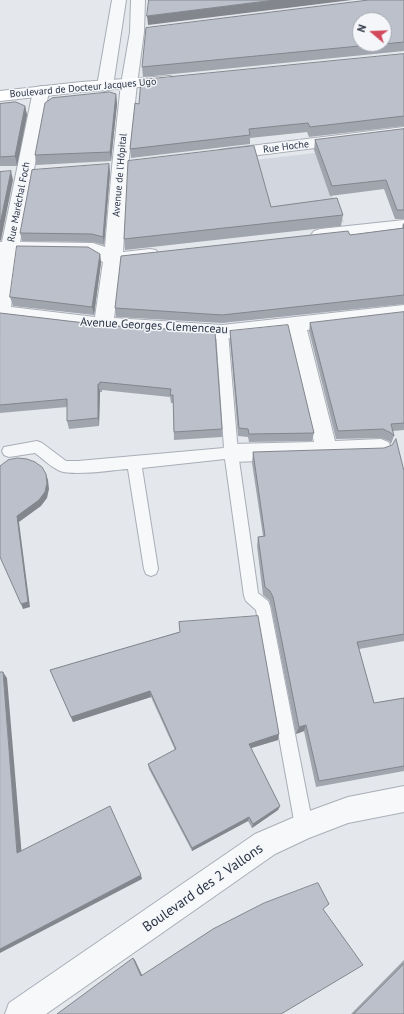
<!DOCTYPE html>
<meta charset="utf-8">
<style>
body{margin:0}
#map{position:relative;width:404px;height:1014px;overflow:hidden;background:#e4e7ec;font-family:"PT Sans",sans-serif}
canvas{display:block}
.north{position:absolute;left:352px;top:12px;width:40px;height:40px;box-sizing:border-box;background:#f4f6f9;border:1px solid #a4a8b1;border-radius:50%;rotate:289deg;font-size:11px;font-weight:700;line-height:16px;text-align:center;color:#2b3445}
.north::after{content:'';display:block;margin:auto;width:14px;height:18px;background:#d1495b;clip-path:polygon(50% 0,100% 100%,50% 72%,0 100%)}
</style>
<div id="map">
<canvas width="404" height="1014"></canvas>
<div class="north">N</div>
</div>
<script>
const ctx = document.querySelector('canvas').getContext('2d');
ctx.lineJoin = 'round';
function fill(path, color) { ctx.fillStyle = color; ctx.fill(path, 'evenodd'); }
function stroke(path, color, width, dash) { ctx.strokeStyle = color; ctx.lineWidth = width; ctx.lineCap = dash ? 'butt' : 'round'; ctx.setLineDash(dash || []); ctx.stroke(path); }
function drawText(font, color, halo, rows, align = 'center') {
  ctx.font = font + ' "PT Sans",sans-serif'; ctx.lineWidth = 3; ctx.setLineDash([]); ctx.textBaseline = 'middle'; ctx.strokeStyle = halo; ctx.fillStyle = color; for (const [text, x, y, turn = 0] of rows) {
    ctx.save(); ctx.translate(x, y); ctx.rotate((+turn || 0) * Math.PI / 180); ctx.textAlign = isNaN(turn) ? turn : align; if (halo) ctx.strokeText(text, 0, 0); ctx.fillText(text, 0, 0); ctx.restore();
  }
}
fill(new Path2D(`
 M315,153l8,23 21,46 -123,16 33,-78z`), '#d2d6de');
const service = new Path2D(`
 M222,327l4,2 2,3 10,121 20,140 10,8 2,5 43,220 -3,6 -6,3 -6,-3 -3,-6 -39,-216 -10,-9 -2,-5 -19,-137 -83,9 16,101 -2,5 -5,2 -5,-2 -2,-5 -16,-100c-16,1 -53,7 -68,2 -9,-4 -17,-12 -25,-18l-26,4 -5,-2 -2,-4 2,-4 33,-6 5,2 24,18h12l146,-13 -8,-116 2,-3z`);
const minor = new Path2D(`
 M112,0h14l-13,86 -3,3 -5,2 -5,-2 -3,-3z
 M131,0h14l-1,32 -7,52 -9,83 -5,85 27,-3 6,1 3,5 -3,5 -35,5 -7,53 108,7 182,-20v14l-97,11 28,111 46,-2 7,3 4,6 -4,6 -7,3 -150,5 -7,-3 -4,-6 4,-6 7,-3 83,-2 -26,-110 -66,7 -119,-7 -103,-12v-78h2l31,-151 3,-3 5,-2 5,2 3,3 -29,151 73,1 12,4 7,-80 9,-83 9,-52zM18,254l72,1 13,7 -8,55 -84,-10z
 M404,127v10l-178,22 -6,-1 -2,-4 2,-4 6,-1z
 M404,220v12l-84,9 -6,-2 -3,-4 3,-4 6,-2z
 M404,786v26l-56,11 -39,15 -34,16 -229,160h-41l4,-11 246,-169 49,-21 44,-16z`);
const secondary = new Path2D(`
 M170,76l5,2 3,3 -3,3 -94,8 -81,9v-10l81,-9z`);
stroke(service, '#a9aeb7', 2);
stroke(minor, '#a9aeb7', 2);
stroke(secondary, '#a9aeb7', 2);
fill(service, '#f7f8fa');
fill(minor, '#f7f8fa');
fill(secondary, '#fff');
fill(new Path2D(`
 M404,0v51l-261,26 -1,-10zM384,20v24h-24z
 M404,54v72l-95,11 -2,-5 -57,6v6l-119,14 -1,-9 9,-45z
 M116,94l1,10 -6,57 -75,4 -1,-10z
 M0,104l25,2 2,9 -10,51h-17z
 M404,129v90h-9l-11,-30 -54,7 -16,-46 1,-10z
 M109,164l1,9 -6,72 -11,-3 -71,-1 -2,-8z
 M271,207l72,8 -2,11 -216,24 -1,-11z
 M404,224v80l-182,19 -106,-6 -1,-9 235,-73 52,-7 1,-3z
 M100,254l1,9 -7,52 -81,-9 -3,-9z
 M404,312v118l-11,1 1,5 -3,8 -2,-3 -8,-3 -45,1 -27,-108 1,-8z
 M0,313l102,12 120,104v8l-48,3 -1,-37h-2l-1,-6 -68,-7v2h-2l-1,34 -30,3 -2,-8v-14l-67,6z
 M230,331l84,102 -2,8 -63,1 -1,-5 -10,-1 -8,-96z
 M253,452l151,19v170l-45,8 15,54 30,-5v73l-88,16 -12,-56 -8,3 -25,-128 -2,-6 -6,-5 -6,-49 1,-9 5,-1 -11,-73z
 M179,632l99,108 -27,8 29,58 -2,4 -26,18 -4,-7 -56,30 -43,-82 -1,-5 27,-14 -24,-53 -78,25 -23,-52z
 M404,960v54h-53z`), '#a1a5ae');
fill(new Path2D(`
 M275,0h77l-204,25 -1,-9z
 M116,94l1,10 -6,57 -1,-9z
 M25,106l2,9 -10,51 -2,-10z
 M109,164l1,9 -6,72 -1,-8z
 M11,171l2,9 -12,60 -1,1v-17z
 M100,254l1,9 -7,52 -2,-8z
 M98,384l2,8 -1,34 -1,-8z
 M46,474l2,6 1,9 -2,9 -6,8 -22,16 11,85 -7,2 -2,-5 -4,-88z
 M3,672l4,6 15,179 -5,-4z
 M150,691l1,6 -78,25 -2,-5z
 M306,725l-2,6 -8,3 3,-7z
 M279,734l-1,6 -30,9 1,-5z
 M280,806l-2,4 -26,18 1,-4z
 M249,817l-1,4 -56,30v-3z
 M141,875l1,4 -142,74v-4z
 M133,958l2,2 8,17 -2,-1z`), '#83868d');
const building = new Path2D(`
 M149,0h126l-128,16z
 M369,0h35v42l-20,2v-24h-24v24h20l-238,23 4,-39z
 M404,54v62l-94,11 -2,-4 -59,6 1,6 -120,14 5,-46 4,1 2,-24z
 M110,92l6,2 -6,58 -75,3 10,-52 7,-5z
 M16,102l9,4 -10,50 -15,1v-53z
 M404,129v81h-7l-11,-30 -54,6 -17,-46z
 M254,146l17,61 66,-9 6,17 -219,24 4,-78z
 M109,164l-6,73 -11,-3 -72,-1 12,-63z
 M11,171l-11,53v-52z
 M404,224v71l-182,20 -107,-7 6,-52 227,-25 2,4 54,-7 -1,-3z
 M17,246l71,1 12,7 -8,53 -82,-10z
 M404,312v111l-13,1 3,12 -3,-3 -8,-4 -45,2 -28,-108z
 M0,313l102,12 113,7 7,97 -48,3 -1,-37h-3l1,-6 -71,-7v2h-2v34l-31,3v-22l-67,6z
 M288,325l26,108 -65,1 -1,-5 -9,-1 -9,-97z
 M396,439l8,32v163l-47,8 17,61 30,-5v68l-85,15 -13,-56 -7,2 -26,-130 -3,-6 -5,-4 -7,-50 7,-1 -12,-84 131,-4 8,-3z
 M18,458l9,1 8,3 7,5 4,7 1,9 -2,9 -6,8 -22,16 11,86 -7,2 -21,-47v-91l8,-6z
 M258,616l21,118 -30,10 31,62 -27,18 -4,-7 -57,31 -44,-84 28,-15 -26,-58 -79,26 -21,-47 130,-38 -1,-10z
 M0,672h3l14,181 93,-47 31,69 -141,74z
 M318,883l11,21 -6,5 40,56 -82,49h-224l76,-56 8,18 72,-47 51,-26z
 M404,964v50h-50z`);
fill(building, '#bbc0ca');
stroke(building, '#83868d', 1);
drawText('10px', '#2b3445', '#f4f6f9', [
 ["Boulevard de Docteur Jacques Ugo",83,88,-5],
 ["Rue Hoche",286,147,-7],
 ["Avenue de l'Hôpital",120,175,-85],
 ["Rue Maréchal Foch",19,202,-79]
]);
drawText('12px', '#2b3445', '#f4f6f9', [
 ["Avenue Georges Clemenceau",154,326,3]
]);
drawText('14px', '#2b3445', '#f4f6f9', [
 ["Boulevard des 2 Vallons",203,888,-35]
]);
</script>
